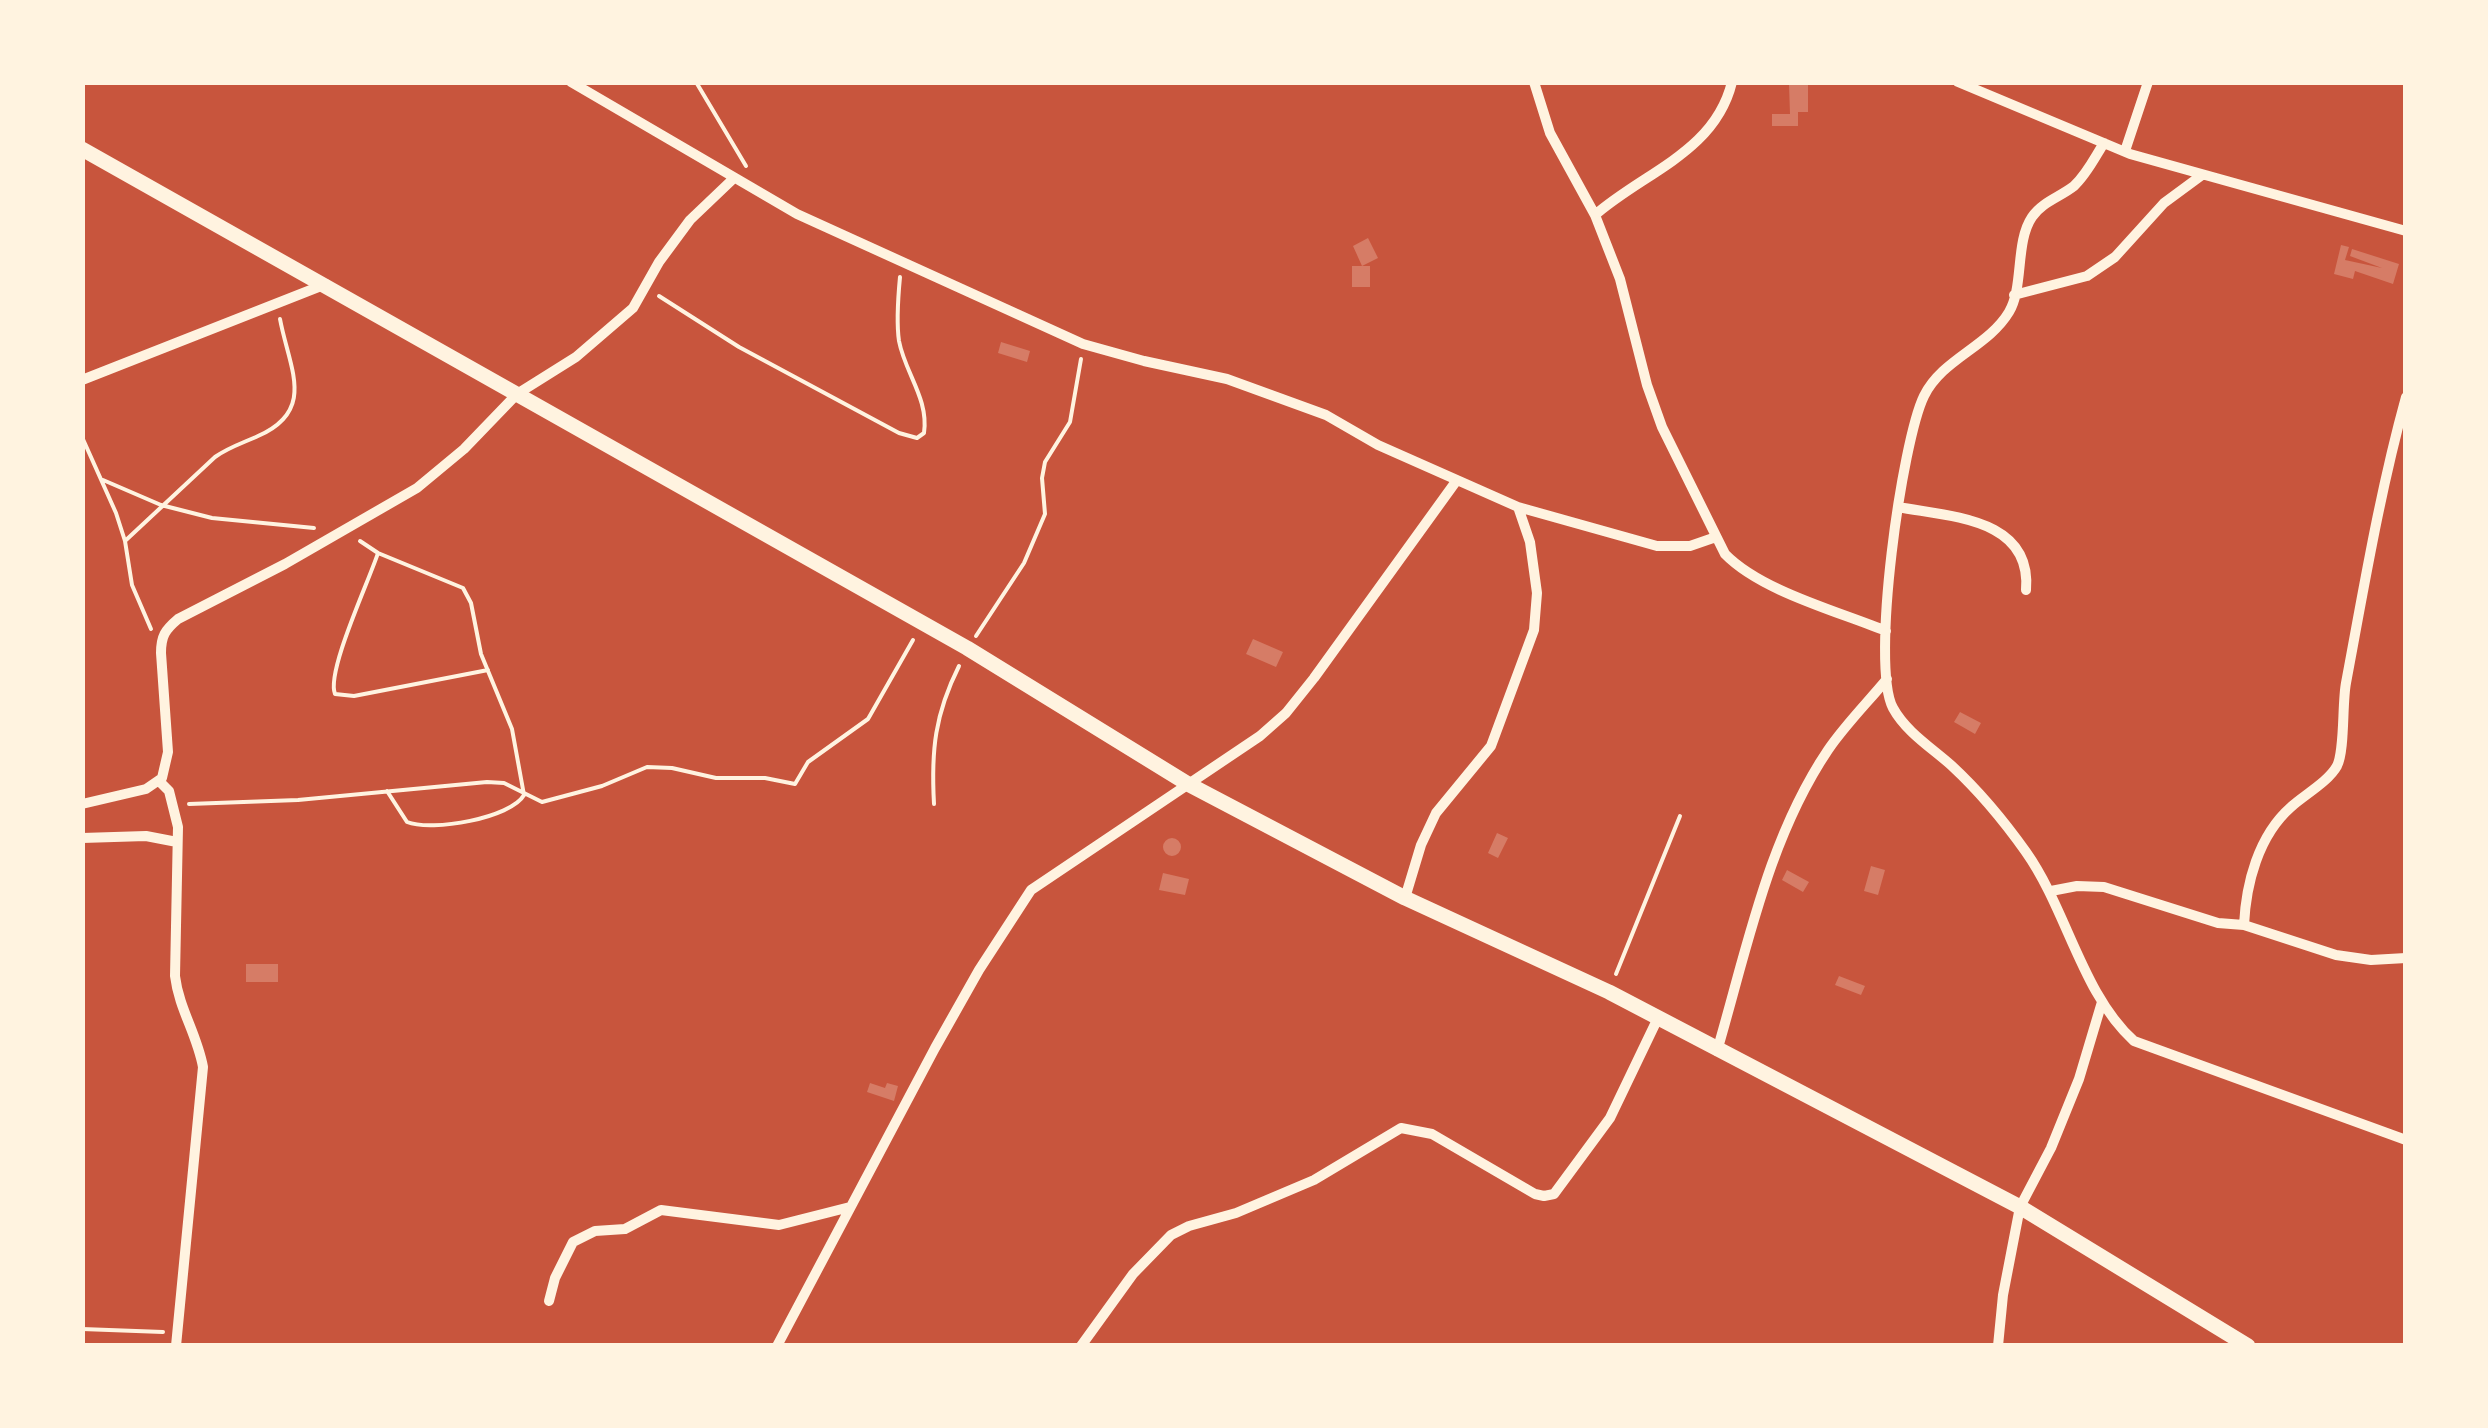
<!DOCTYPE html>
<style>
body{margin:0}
#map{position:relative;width:2488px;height:1428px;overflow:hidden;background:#c8553d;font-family:Karla,sans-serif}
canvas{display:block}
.frame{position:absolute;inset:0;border:85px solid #fff3e0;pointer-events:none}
</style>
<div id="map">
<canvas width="2488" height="1428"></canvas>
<div class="frame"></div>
</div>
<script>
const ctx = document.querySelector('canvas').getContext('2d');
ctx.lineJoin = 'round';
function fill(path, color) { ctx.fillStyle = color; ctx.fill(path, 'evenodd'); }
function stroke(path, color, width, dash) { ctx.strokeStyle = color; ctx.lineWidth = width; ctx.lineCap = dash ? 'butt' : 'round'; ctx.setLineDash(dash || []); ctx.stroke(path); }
fill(new Path2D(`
 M1808,83v29h-10v14h-26v-12h18l-1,-30z
 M1368,238l10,20 -16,8 -9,-20z
 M2341,245l8,2 -4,13 37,8 -32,-12 2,-7 47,15 -6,20 -38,-13 -2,8 -19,-5z
 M1352,266h18v21h-18z
 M1001,342l29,9 -3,11 -29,-9z
 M1253,639l30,13 -7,15 -30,-13z
 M1960,712l21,11 -6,11 -21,-12z
 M1497,833l11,5 -10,20 -10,-5z
 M1163 847a9 9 0 1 1 18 0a9 9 0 1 1-18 0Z
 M1871,866l14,4 -7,25 -14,-4z
 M1787,870l22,12 -6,10 -21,-12z
 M1163,873l26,6 -4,16 -26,-5z
 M246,964h32v18h-32z
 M1839,976l26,10 -4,9 -26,-10z
 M870,1083l15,5 2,-5 11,3 -4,15 -27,-9z`), '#d67c66');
stroke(new Path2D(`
 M696,82l50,84
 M659,296l80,51 160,86 18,5 7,-5c5,-34 -19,-60 -25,-92 -3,-20 -1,-43 1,-64
 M82,437l34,76 9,28 7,44 19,44
 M103,480l58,25 51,13 102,10
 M125,541l90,-84c14,-10 28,-14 43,-21 59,-26 31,-68 22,-117
 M360,541l18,12 85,35 8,15 10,51 31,75 12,66c-13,23 -92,37 -117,27l-20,-31
 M378,553c-9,28 -52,119 -43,141l19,2 134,-26
 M976,636l48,-73 21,-49 -3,-36 3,-16 25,-40 11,-63
 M189,804l109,-4 189,-18 17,1 38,19 60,-16 45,-19 25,1 44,10h49l30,6 13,-22 60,-43 45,-79
 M934,804c-3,-54 1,-90 25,-138
 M1616,974l64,-158
 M82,1329l81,3`), '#fff3e0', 4);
stroke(new Path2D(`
 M571,82l226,132 286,130 61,17 83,18 99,36 52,30 140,62 139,39h33l26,-9
 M1534,82l16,51 45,82 25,64 27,106 15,42 63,127c36,37 112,57 161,77
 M1958,82l172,72 276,77
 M2104,143c-9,14 -17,31 -30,43 -14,11 -32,16 -42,31 -17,25 -8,70 -23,95 -21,35 -67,47 -85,84 -22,45 -54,270 -31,312 13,24 39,40 59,58 28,26 52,55 74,86 41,58 56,142 108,189l272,99
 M2125,151l23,-69
 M1595,215c49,-43 120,-63 137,-133
 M2014,295l73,-19 28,-19 49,-54 38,-28
 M82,380l244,-96
 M1898,507c53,10 134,11 128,83
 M159,781l10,10 9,36 -3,149c4,33 22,58 28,91l-27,279
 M82,804l64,-15 16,-11 6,-26 -7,-99c0,-17 4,-23 17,-34l107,-55 132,-76 47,-39 53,-55 59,-37 57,-49 26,-46 31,-42 43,-41
 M82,838l64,-2 31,6
 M2051,891l26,-5 27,1 114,36 26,2 92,30 35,5 35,-2
 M1405,898l16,-53 15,-32 55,-67 43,-116 3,-37 -7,-51 -12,-35
 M2244,925c2,-41 14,-89 47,-118 13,-12 37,-25 46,-41 8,-15 5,-63 9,-83 18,-96 34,-192 60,-286
 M1717,1051c30,-102 51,-212 111,-301 17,-25 40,-48 59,-71
 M549,1301l6,-23 18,-36 22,-11 30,-2 36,-19 118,15 71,-18
 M777,1346l158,-298 44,-78 52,-80 229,-154 26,-23 28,-35 143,-198
 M1081,1346l52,-72 38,-39 18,-9 47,-13 78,-33 87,-52 31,6 103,60 9,2 10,-2 56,-76 47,-98
 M1998,1346l5,-51 17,-88 31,-59 28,-69 23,-77`), '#fff3e0', 10);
stroke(new Path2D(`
 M82,149l885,499 221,136 217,114 204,94 411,215 228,139`), '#fff3e0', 15);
</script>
